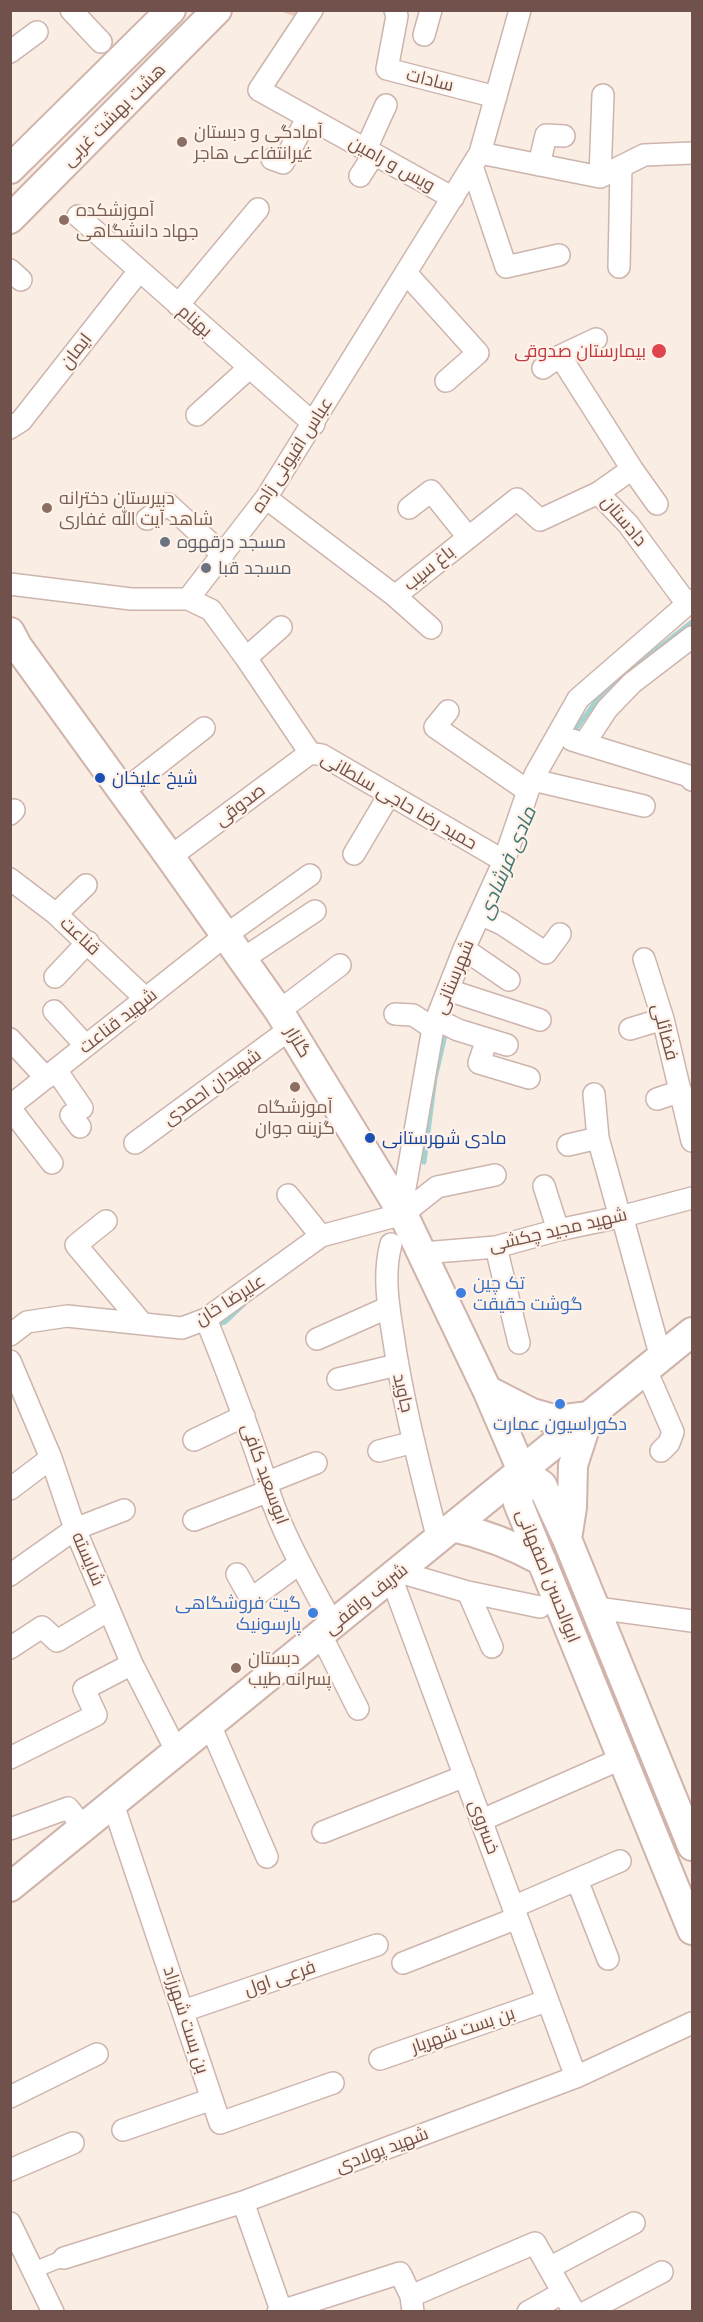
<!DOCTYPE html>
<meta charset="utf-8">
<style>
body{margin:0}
#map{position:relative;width:703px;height:2322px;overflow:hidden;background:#faede4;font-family:"Golos Text",sans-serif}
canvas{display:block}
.frame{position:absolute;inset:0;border:12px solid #71514b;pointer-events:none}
</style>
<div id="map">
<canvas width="703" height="2322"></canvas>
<div class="frame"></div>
</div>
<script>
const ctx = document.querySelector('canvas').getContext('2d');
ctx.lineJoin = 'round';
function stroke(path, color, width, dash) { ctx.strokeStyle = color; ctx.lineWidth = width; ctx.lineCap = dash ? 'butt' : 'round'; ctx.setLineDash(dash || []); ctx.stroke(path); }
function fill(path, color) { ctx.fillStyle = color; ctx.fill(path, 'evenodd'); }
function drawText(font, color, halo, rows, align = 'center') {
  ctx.font = font + ' "Golos Text",Cairo,sans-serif'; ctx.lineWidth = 4.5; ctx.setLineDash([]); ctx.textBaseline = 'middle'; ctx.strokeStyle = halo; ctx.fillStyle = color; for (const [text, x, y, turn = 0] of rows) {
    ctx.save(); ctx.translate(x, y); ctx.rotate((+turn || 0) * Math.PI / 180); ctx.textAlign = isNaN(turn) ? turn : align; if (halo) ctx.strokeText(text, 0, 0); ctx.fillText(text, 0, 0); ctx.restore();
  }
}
stroke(new Path2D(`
 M572,734l31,-42 89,-70
 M424,1162l11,-84 11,-47
 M214,1325l11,-3 20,-19`), '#a1d3d1', 5);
fill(new Path2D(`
 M277,10h30l-4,9z`), '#eec7bd');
const pedestrian = new Path2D(`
 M34,2270l30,-12`);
const minor = new Path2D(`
 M71,10l30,32
 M312,10l-53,80 194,108
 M395,10l2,6 -10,53 109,28
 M424,35l7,-25
 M10,52l27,-20
 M366,149l20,-44
 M480,153l120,24 44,-22 48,-2
 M272,159l11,4 25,-46
 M539,165l7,-30 18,1
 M472,166l34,101 53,-12
 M360,176l14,-22
 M600,177l3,-82
 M78,216l236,208
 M619,267l2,-100
 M10,270l11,10
 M406,273l72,80 -32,28
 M178,305l80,-96
 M543,368l17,-12 36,-17
 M197,415l52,-47
 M10,428l11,-7 118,-150
 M632,469l25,35
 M598,493l30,31 59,80
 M266,498l129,98 122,-97 23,21 58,-27 34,-24 -72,-113
 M409,508l22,-17 37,46
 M147,519l21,-15 55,51
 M10,584l121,15h57l78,-101 214,-345 40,-143
 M395,596l36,32
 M188,599l23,11 35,48 64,95 12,2 182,106
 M246,658l35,-31
 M448,711l-13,16 93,64
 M572,740l117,36 3,4
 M584,744l23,-35 25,-26 60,-46
 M533,780l111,26
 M122,792l82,-64
 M10,814l4,-4
 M354,854l35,-59
 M170,857l140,-104
 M10,879l46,35 90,85
 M56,914l30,-29
 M480,914l22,10 44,29 14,-19
 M464,949l45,31
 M243,959l72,-48
 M644,959l19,60 29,122
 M55,977l33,-35
 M448,990l92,30
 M54,1011l32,35
 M279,1011l61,-46
 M395,1014l18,1 20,13
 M436,1019l22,11 49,15
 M630,1029l33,-10
 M10,1039l36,39
 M487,1039l-8,24 50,15
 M56,1070l26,38 -11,7 9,12
 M594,1094l4,44 22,79 4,6 37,135
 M657,1099l24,-8
 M10,1106l216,-171 84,-60
 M10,1108l42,55
 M135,1143l155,-114
 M568,1145l30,-7
 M544,1186l14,44
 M288,1195l33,41
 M401,1211l32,-183 31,-79 40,-88 24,-70 8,-18 42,-74 114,-99
 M106,1221l-30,24 65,77
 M391,1244c-8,30 -3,60 2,91 10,69 28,137 45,205
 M496,1247l23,96
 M423,1253l73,-6 62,-17 62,-13 72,-19
 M206,1319c23,57 45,115 63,173 15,46 42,91 64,133
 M10,1335l17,-13 40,-6 115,12 24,-9 115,-83 82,-22 34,-27 58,-12
 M317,1339l72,-32
 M10,1361l41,97 24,71 57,135 45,88
 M646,1370l27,62
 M338,1379l59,-14
 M194,1440l50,-24
 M379,1451l35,-9
 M661,1451l8,-8 4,-11
 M268,1482l48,-19
 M10,1489l41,-31
 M194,1520l75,-29
 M399,1572l69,20 72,15
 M237,1574l14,25 49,-36
 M10,1575l65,-46 49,-19
 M391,1577l185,500
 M468,1592l24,55
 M597,1608l95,13
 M321,1635l37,74
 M10,1648l32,-21 15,14 52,-31
 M210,1725l57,132
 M10,1758l86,-43 -12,-26 48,-25
 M113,1804l107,319 113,-40
 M482,1820l141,-62
 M10,1829l58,-21 16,20
 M323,1832l142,-56
 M577,1880l31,79
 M513,1907l107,-46
 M403,1963l114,-45
 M183,2011l194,-66
 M380,2059l166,-58
 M10,2097l87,-43
 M123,2130l89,-31
 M10,2170l63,-27
 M243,2202l38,108
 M10,2223l43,89
 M64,2258l179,-56 333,-125 116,-54
 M549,2268l85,-45
 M411,2296l124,-53 39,69
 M278,2312l122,-39 11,23 2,16
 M528,2312l34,-19
 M586,2312l76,-40`);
const secondary = new Path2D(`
 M10,169l161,-159
 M10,219l207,-209
 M10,632l8,15 152,210 109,154 124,203 84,176 35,81 20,14 25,54 125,307
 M487,1390l45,23 25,7 32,-4 -16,49 -1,42 -5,32
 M522,1471l-4,32 174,427
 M453,1527c32,7 60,18 89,34
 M10,1887l682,-555`);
stroke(pedestrian, '#cdb5ae', 18);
stroke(minor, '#cdb5ae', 24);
stroke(secondary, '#d0b4ab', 32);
stroke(pedestrian, '#fff', 15);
stroke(minor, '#fff', 21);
stroke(secondary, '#fff', 28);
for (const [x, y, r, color] of [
 [182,142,6,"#8d6e63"],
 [64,220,6,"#8d6e63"],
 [659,351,8,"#e0444e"],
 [47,508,6,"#8d6e63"],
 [165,542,6,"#6b7280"],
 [206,568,6,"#6b7280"],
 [100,778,6,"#1a4fb4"],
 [295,1087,6,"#8d6e63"],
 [370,1138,6,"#1a4fb4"],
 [461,1293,6,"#3f7fe0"],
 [560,1404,6,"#3f7fe0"],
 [313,1613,6,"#3f7fe0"],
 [236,1668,6,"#8d6e63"]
]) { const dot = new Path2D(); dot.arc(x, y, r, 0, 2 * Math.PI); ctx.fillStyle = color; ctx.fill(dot); stroke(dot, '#fef2e9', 2); }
drawText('18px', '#71514b', '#fef2e9', [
 ["سادات",430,80,14],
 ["هشت بهشت غربی",114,115,-45],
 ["ویس و رامین",392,164,29],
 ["بهنام",195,321,41],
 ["ایمان",76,351,-52],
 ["عباس افیونی زاده",292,455,-57],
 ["دادستان",624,521,50],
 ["باغ سیب",429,568,-39],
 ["حمید رضا حاجی سلطانی",399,801,30],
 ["صدوقی",240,805,-37],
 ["قناعت",80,936,43],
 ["شهرستانی",454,977,-68],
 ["شهید قناعت",118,1021,-38],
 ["فضائلی",665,1032,75],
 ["گلزار",298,1042,59],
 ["شهیدان احمدی",212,1087,-36],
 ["شهید مجید چکشی",558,1230,-13],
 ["علیرضا خان",230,1300,-32],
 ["جاوید",403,1393,77],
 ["ابوسعید کافی",265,1474,70],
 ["شایسته",88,1559,67],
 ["ابوالحسن اصفهانی",548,1576,68],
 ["شریف واقفی",366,1599,-39],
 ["خسروی",484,1827,70],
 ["فرعی اول",280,1978,-19],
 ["بن بست شهرزاد",186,2020,72],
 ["بن بست شهریار",463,2030,-19],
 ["شهید پولادی",382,2150,-21]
]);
drawText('18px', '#785e54', '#fef2e9', [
 ["آمادگی و دبستان",194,132],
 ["غیرانتفاعی هاجر",194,153],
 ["آموزشکده",76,210],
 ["جهاد دانشگاهی",76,231],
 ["دبیرستان دخترانه",59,498],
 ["شاهد آیت الله غفاری",59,519],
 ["آموزشگاه",295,1107,"center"],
 ["گزینه جوان",295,1128,"center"],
 ["دبستان",248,1658],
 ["پسرانه طیب",248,1679]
], 'left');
drawText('18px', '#be3a42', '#fef2e9', [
 ["بیمارستان صدوقی",646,351]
], 'right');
drawText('18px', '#5b616d', '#fef2e9', [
 ["مسجد درقهوه",177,542],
 ["مسجد قبا",218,568]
], 'left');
drawText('18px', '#164399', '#fef2e9', [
 ["شیخ علیخان",112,778],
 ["مادی شهرستانی",382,1138]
], 'left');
drawText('18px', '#366cbe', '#fef2e9', [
 ["تک چین",473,1283],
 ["گوشت حقیقت",473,1304],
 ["دکوراسیون عمارت",560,1424,"center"],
 ["گیت فروشگاهی",301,1603,"right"],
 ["پارسونیک",301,1624,"right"]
], 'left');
drawText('italic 20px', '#407673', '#fef2e9', [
 ["مادی فرشادی",507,863,-67]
]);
</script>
